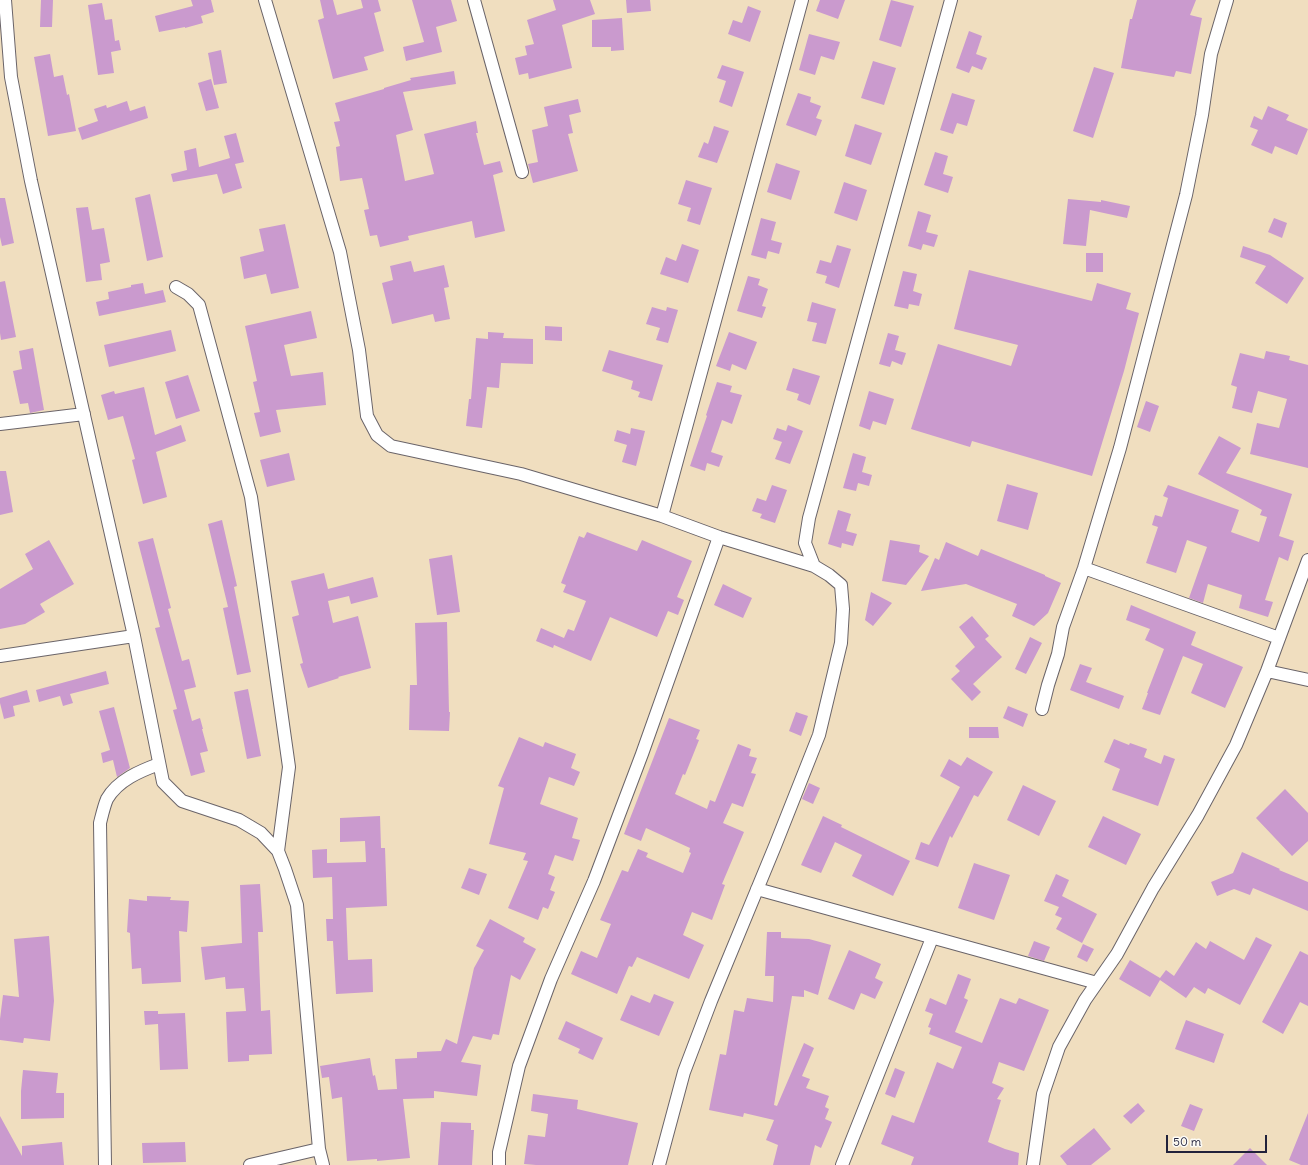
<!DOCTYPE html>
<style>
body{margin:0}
#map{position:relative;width:1308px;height:1165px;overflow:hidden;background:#f0debf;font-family:Delius,sans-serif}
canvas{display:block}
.scale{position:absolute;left:1166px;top:1135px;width:101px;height:18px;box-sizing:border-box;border:2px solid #22223b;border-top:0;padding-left:5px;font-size:12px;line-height:14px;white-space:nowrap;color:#22223b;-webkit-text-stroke:3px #fdfcf7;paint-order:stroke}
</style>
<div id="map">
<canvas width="1308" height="1165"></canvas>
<div class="scale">50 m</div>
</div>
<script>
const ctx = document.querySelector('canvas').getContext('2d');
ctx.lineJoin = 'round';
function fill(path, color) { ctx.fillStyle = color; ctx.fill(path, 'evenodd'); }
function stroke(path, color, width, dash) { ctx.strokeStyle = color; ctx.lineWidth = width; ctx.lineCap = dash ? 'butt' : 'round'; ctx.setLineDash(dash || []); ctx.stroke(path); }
fill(new Path2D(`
 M41,0h12l-1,27h-12z
 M191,0h20l3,12 -13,4 2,7 -18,5v-1l-26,5 -4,-16 38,-10z
 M320,0h13l4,15 26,-7 -2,-8h17l3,11 -7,2 10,38 -20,6 4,13 -35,9 -15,-59 6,-2z
 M412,0h39l6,21 -21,6 6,25 -36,9 -3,-14 21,-5z
 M553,0h37l5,14 -33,11 10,43 -43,11 -1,-6 -9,2 -4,-17 12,-3 -2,-9 9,-2 -7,-24 29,-10z
 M626,0h24l1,11 -24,2z
 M820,0h25l-7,19 -22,-8z
 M891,0l23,6 -13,41 -22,-7z
 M1137,0h59l-6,15 12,3 -11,56 -15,-3 -2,6 -53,-9 9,-49h2z
 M102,3l3,17 7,-1 3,22 4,-1 2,10 -10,2 3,21 -16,2 -10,-70z
 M748,6l13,5 -11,31 -22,-8 5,-14 9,3z
 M622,18l2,32 -13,1v-4h-19v-27z
 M969,31l13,5 -6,18 11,4 -5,12 -10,-4 -3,7 -13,-5z
 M809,34l31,8 -6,18 -13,-4 -6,19 -16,-5z
 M221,50l6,33 -13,2 -6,-32z
 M50,54l4,23 9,-2 4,20 2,-1 7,37 -28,5 -14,-79z
 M873,61l23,7 -12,37 -23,-7z
 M722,65l22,7 -12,35 -13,-5 7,-21 -9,-3z
 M1094,67l20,6 -21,65 -20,-7z
 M454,71l2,13 -53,8 10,38 -17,5 9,46 29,-7 -10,-40 52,-13 2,12h-2l8,32 16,-4 3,11 -10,3 12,56 -30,7 -3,-17 -64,15 1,4 -29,7 -3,-12 -7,1 -6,-26 5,-1 -7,-31 -22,3 -4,-34 4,-1 -6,-24 6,-1 -5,-18 49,-14v-1l27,-8 -1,-2z
 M211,79l8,29 -13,3 -8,-28z
 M798,93l13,4 -1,5 11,4 -5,12 6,2 -6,16 -30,-11z
 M952,93l23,7 -8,26 -10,-3 -4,11 -13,-4z
 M578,99l3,13 -12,3 4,18 -5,1 10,37 -45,12 -5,-19 10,-2 -6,-32 16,-4 -4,-19z
 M127,101l3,10 15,-5 3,12 -66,22 -4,-12 20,-7 -4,-12 12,-4 1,3z
 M1268,106l21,9 -3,5 22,9 -11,26 -22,-9 -3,8 -21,-9 7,-15 -8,-3 4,-11 8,4z
 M855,124l27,9 -11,32 -26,-9z
 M714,126l15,5 -12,32 -19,-6 6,-15 4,2z
 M236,133l8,29 -9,2 7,24 -19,6 -6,-20 -44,8 -2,-8 16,-4 -3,-19 12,-3 3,19 31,-9 -6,-22z
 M935,152l13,4 -5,18 10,3 -5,16 -24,-8z
 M776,163l24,8 -9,29 -24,-8z
 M686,180l26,8 -12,37 -13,-4 4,-13 -13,-4z
 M844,182l23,8 -10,31 -23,-8z
 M150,194l13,63 -16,4 -12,-63z
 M0,198h5l9,45 -12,3 -2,-9z
 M1068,199l33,3v-2l29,6 -3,12 -37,-8 -4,36 -23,-2z
 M88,207l4,23 12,-2 6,34 -10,2 2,16 -16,2 -10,-74z
 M918,211l13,4 -5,17 12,3 -4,12 -11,-3 -2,6 -13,-4z
 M761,218l15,4 -5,18 11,3 -3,11 -11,-3 -2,8 -15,-4z
 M1274,218l13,5 -5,15 -14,-6z
 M285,224l14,64 -28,6 -5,-20 -22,5 -4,-22 24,-6 -5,-22z
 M682,244l17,6 -11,33 -28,-9 6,-17 10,4z
 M837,245l14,4 -12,39 -14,-5 2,-7 -11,-3 4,-13 11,3z
 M1243,246l27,9 34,23 -17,26 -32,-21 11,-17 -26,-9z
 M1086,253h17v19h-17z
 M411,261l3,11 30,-7 5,22 -5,1 6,31 -15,3 -2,-8 -41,10 -10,-41 11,-3 -3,-14z
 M969,270l123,31 5,-18 34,10 -5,16 13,4 -15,58 -32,105 -120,-35 -2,6 -59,-18 27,-85 73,22 7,-21 -64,-16z
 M903,271l14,3 -4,17 9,3 -3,12 -10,-2 -1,5 -14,-3z
 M748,276l12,3 -2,6 10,4 -6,17 4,1 -4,11 -25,-7z
 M5,281l11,56 -15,3 -1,-7v-51z
 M143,283l2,11 18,-4 3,12 -67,14 -3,-14 13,-3 -1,-7 23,-5v-2z
 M812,302l24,7 -10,35 -14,-3 5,-18 -10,-2z
 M652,307l14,4 1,-4 11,3 -10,33 -12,-3 4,-12 -14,-4z
 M311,311l6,27 -33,7 7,31 32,-4 3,33 -50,5 5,22 -21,5 -6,-24 6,-1 -7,-30 4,-1 -12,-55z
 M545,326l17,1v14l-17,-1z
 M171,330l5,21 -67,16 -5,-22z
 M488,332l16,1 -1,5 30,1v25l-32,-1 -2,25 -12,-1 -5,41 -16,-2 3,-27h2l5,-61 12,1z
 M729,332l28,10 -11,28 -14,-6 -2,7 -14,-5z
 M888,333l11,3 -4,14 11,3 -4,12 -10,-4 -2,6 -11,-3z
 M33,348l11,62 -14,3 -2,-10 -8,1 -7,-33 9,-2 -3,-18z
 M609,350l54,15 -11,36 -14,-4 2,-5 -9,-3 2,-8 -31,-10z
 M1266,351l24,5 -1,4 19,5v103l-58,-14 7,-31 22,5 8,-29 -29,-8 -6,22 -20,-5 5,-21 -6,-2 9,-32 24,6z
 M793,368l27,8 -10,29 -13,-5 2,-6 -13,-4z
 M188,375l12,36 -24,8 -11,-37z
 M717,382l15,4 -2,6 12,3 -10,29 -10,-4 -11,32 12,4 -4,11 -12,-4 -2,8 -15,-5 17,-50 -1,-1z
 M144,387l11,48 26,-10 5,16 -30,11 11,45 -24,7 -11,-44 3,-1 -12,-43 -15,4 -7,-25 13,-4 1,3z
 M869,391l25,8 -8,26 -13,-4 -3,9 -11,-4z
 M1146,401l13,5 -9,26 -13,-5z
 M788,425l15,6 -13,33 -15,-5 7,-17 -9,-3 4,-11 9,3z
 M631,428l14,3 -9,35 -14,-4 5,-17 -13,-4 3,-11 13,4z
 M1219,436l22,12 -15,25 66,21 -13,42 15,5 -6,20 -9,-4 -14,43 8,2 -5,15 -29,-9 3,-13 -34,-11 -5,19 -14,-5 18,-51 -20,-7 -11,33 -30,-10 12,-36 -6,-2 3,-10 7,2 6,-19 -5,-2 5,-11 71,25 -8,22 28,10 8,-25 -7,-2 2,-5 -64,-36z
 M289,453l6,27 -28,7 -7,-27z
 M853,453l13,4 -4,15 10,3 -3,11 -11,-3 -2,8 -13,-3z
 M0,471h6l7,41 -13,3z
 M1007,484l31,9 -10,37 -31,-9z
 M772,485l15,5 -12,33 -15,-5 2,-4 -10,-3 5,-13 9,3z
 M838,510l13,4 -5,17 11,3 -4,12 -11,-3 -1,5 -13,-4z
 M222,520l15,66 -3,1 17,85 -14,3 -14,-67 5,-1 -20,-83z
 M587,532l50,19 5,-11 50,21 -15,36 7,3 -6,15 -10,-4 -11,26 -47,-20 -19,44 -37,-16 -1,3 -17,-7 5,-13 23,10 4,-9 6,2 12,-30 -23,-9 3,-7 -5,-2 18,-47 5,2z
 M153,538l18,70 -3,1 14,52 7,-2 7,28 -12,3 8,31 8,-3 3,11h-1l6,22 -8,2 5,19 -14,4 -18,-66 4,-1 -22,-81 5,-1 -22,-85z
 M49,540l25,44 -34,20 5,8 -20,12 -25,5v-40l33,-20 -8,-15z
 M890,540l30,5 -1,7 10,4 -23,29 -24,-4z
 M946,542l32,14 3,-7 64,26v1l16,7 -13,30 -14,13 -22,-10 5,-12 -51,-20 -45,7 14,-33 4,2z
 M452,555l8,57 -23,3 -8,-56z
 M324,573l4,16 45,-12 5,20 -27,7 -2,-8 -21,5 5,22 25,-7 13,52 -33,9 1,1 -31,10 -8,-24 3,-1 -11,-46 7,-2 -8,-34z
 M723,584l29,14 -9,20 -29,-13z
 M871,592l21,11 -19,23 -8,-6z
 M1131,605l65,27 -5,13 52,22 -18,41 -34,-15 12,-29 -20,-8 -23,59 -18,-6 6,-16h-1l17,-44 -19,-9 5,-11 -24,-9z
 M972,616l17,20 -4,3 17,18 -29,27 8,8 -9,9 -21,-22 9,-8 -5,-5 20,-19 -16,-20z
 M447,622l2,90h1l-1,19 -40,-1 1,-45h7l-2,-62z
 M1030,637l12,6 -16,31 -11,-5z
 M1080,664l12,4 -6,14 38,14 -5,13 -49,-19z
 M106,671l3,13 -39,10 3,9 -10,3 -3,-10 -21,6 -3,-12z
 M248,689l13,67 -14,3 -13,-67z
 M27,690l3,12 -17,4 2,10 -11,3 -4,-16v-5z
 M1008,706l20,8 -5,13 -20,-9z
 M114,707l16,61 -13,9 -4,-17 -10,3 -2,-10 9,-3 -11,-39z
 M796,712l12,4 -7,20 -12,-5z
 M669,718l31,12 -4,9 3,1 -14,35 -2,-1 -8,20 32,15 3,-9 5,2 23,-58 13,5 -2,7 8,2 -6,15 5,1 -13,33 -11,-4 -9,20 21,9 -22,52 3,1 -13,35 -20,-8 -9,23 21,10 -15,34 -52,-22 -5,10 -3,-1 -12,28 -46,-20 10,-23 16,7 14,-34 -11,-4 22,-50 6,2 10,-23 10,4 -2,4 37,16 8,-20 -2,-1 1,-4 -44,-20 -5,13 -17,-7z
 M969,727h29l1,11h-30z
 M519,737l24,10 2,-5 31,12 -5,14 9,4 -6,14 -25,-9 -9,27 38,14 -6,20 8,2 -7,21 -18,-6 -7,19 7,3 -5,13 5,2 -7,17 -5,-2 -5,13 -30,-12 20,-47 -5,-1 3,-7 -37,-9 15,-56 -6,-2z
 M1114,739l15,6 1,-2 17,6 -3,8 17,7 3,-9 11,4 -17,47 -46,-16 8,-21 -16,-7z
 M967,757l26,15 -15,25 -4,-2 -22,43 -2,-2 -12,31 -23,-8 6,-17 8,3 31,-58 -20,-11 9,-17 12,7z
 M809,783l11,5 -7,16 -11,-5z
 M1023,785l33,16 -17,35 -32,-16z
 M1285,789l23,24v28l-16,15 -36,-38z
 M380,816l1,32h4l2,58 -41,2 2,52 24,-1 1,33 -37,2 -3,-53h-6l-1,-22h7l-1,-42 -19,1 -1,-28 15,-1v14l39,-1 -1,-21 -25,1v-24z
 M823,816l19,9 -1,2 69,34 -17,35 -41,-20 10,-21 -27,-13 -14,31 -20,-8z
 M1103,816l38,18 -15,31 -38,-18z
 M1242,852l38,17 -1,1 29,12v29l-55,-23 -3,7 -16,-6 -17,7 -6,-14 22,-9z
 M974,863l36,12 -16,45 -36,-12z
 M469,868l18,6 -8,21 -18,-7z
 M1056,874l13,6 -7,16 35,18 -15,29 -26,-14 6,-11 -7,-3 4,-8 -15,-6z
 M260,884l3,48h-5l3,79 9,-1 2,44 -23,1v6l-21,1 -2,-50 20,-1 -2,-23 -18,1 -1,-12 -20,3 -4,-33 41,-4 -2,-58z
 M147,896l24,1 -1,3 19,1 -2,31 -8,-1 2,51 -39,2 -1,-16 -9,1 -2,-36 -3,-1 2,-33 18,2z
 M490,919l35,19 -2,4 13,7 -16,31 -9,-5 -12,60 -6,-1 -2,6 -18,-4 -12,26 20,3 -4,31 -43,-5v7l-31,1 7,59 -33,3v-2l-30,2 -5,-64 -10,2 -3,-22 -7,1 -2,-12 50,-8 3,18 2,-1 3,15 19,-1 -2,-30 22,-1v-6l24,-1 5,-12 11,5 17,-76 10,-18 -8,-4z
 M767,932h14v6l28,1 22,6 -13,50 -14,-5v7l-12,-1 -18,109 3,1 27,-63 10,5 -12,28 8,3 -4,9 23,8 -4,11 4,2 -4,10 7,3 -11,26 -6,-3 -5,20h-37l5,-20 -12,-5 8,-20 -30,-7 -1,4 -34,-7 11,-56 6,1 8,-45 10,2 3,-14 26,4 1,-26h-9z
 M49,936l5,65 -4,40 -26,-3 -1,5 -23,-3v-21l3,-24 16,2 -5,-58z
 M1256,937l16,8 -32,60 -32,-17 -3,6 -11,-7 -8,11 -26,-18 -10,17 -31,-18 11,-19 30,18 6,-8 8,6 22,-34 10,7 4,-8 34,19z
 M1034,941l16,6 -6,14 -16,-5z
 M1083,944l11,5 -7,13 -10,-5z
 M849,950l32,14 -6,14 8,4 -8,17 -14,-6 -7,17 -26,-11z
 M1300,951l8,4v51l-8,-4 -17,32 -21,-12z
 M958,974l13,5 -7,19 4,2 -13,32 27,11 18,-45 16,6 3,-6 30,12 -25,61 -25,-9 -7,21 12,5 -7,11 4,1 -13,42 17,7 14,4 -1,12h-107l3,-8 -33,-13 11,-29 22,8 23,-61 16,7 9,-22 -33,-13 2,-6 -3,-1 5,-13 -8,-3 5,-13 16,7z
 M654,994l20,8 -15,34 -39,-16 11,-25 19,8z
 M144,1011h14v3l27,-1 3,56 -28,1 -2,-46 -13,1z
 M1186,1020l38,14 -10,29 -39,-14z
 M566,1021l37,17 -10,22 -15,-7 2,-4 -22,-10z
 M895,1068l10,4 -10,26 -10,-4z
 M23,1070l35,3 -2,20h8v25l-43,1v-28z
 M533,1094l45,6 -1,9 61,14 -10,42h-92l-12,-1 4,-29 17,2 3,-23 -17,-3z
 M1138,1103l7,8 -14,13 -8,-8z
 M1190,1104l13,5 -9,22 -13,-5z
 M1308,1113v52h-7l-12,-5z
 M0,1116l22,40v-10l40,-4 2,23h-64z
 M441,1122l30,1v7h3l-2,35h-34z
 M1094,1128l17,21 -20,16h-24l-7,-9z
 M185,1142l1,20 -43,1 -1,-20z
 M1250,1148l17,17h-34z`), '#ca9ace');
const minor = new Path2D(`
 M5,0l6,77 20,104 103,455 29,146 19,19 57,19 22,13 17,18 7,18 12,36 22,244 4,16
 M265,0l75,252 19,98 8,66 10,19 14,11 130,28 141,42 57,21 95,29 15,9 12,10 2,24 -2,34 -22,92 -44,111 -64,155 -27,71 -25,93
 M474,0l48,172
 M176,287l12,7 11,11 52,192 38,270 -11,84
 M0,424l84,-10
 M662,516l140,-516
 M814,566l-9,-23 4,-25 142,-518
 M1084,568l195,70
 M0,656l134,-20
 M1267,671l41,9
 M1042,709l6,-24 10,-31 5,-27 21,-59 36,-120 66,-253 16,-80 9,-61 16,-54
 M757,889l340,94
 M105,1165l-5,-342c2,-8 4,-17 7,-24 11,-19 33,-28 52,-35
 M250,1165l69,-16
 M499,1165v-13l20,-86 32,-87 43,-98 48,-127 77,-217
 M842,1165l90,-227
 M1033,1165l10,-71 16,-47 26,-47 32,-46 36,-66 45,-73 38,-70 31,-74 41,-111`);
stroke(minor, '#6a6469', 14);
stroke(minor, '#fff', 12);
</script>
